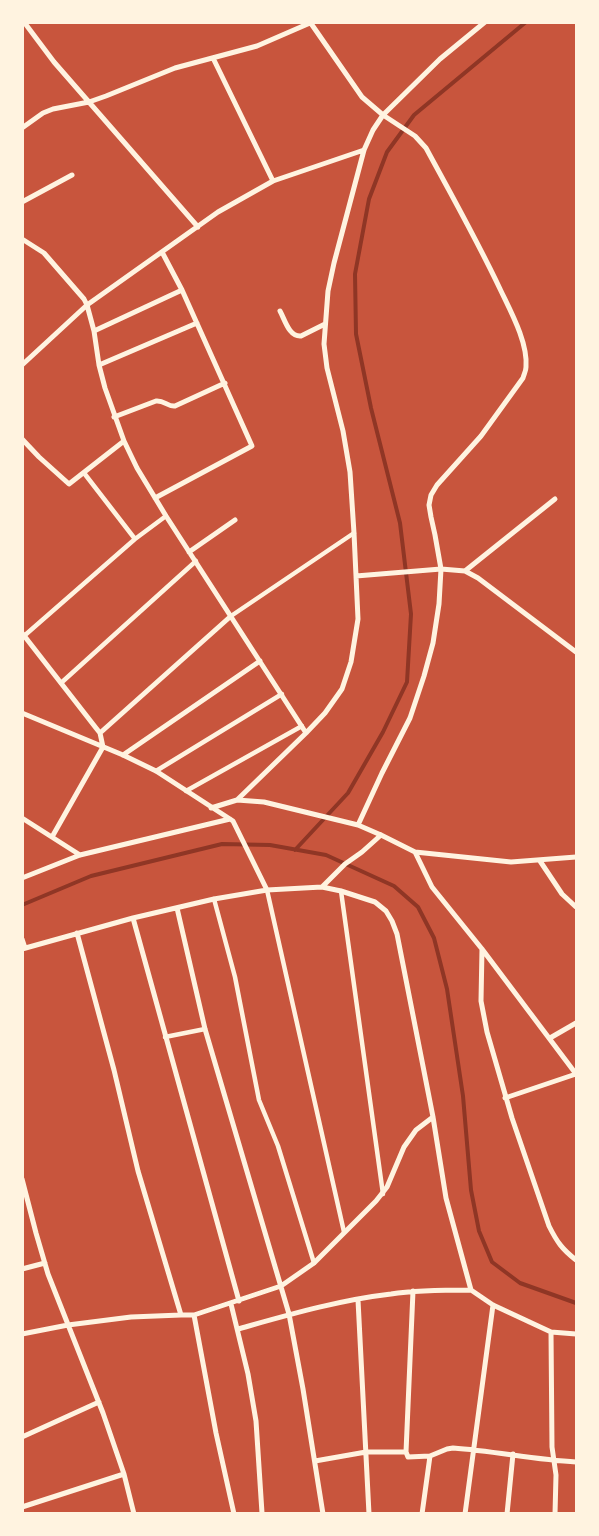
<!DOCTYPE html>
<style>
body{margin:0}
#map{position:relative;width:599px;height:1536px;overflow:hidden;background:#c8553d;font-family:"Fira Sans Condensed",sans-serif}
canvas{display:block}
.frame{position:absolute;inset:0;border:24px solid #fff3e0;pointer-events:none}
</style>
<div id="map">
<canvas width="599" height="1536"></canvas>
<div class="frame"></div>
</div>
<script>
const ctx = document.querySelector('canvas').getContext('2d');
ctx.lineJoin = 'round';
function stroke(path, color, width, dash) { ctx.strokeStyle = color; ctx.lineWidth = width; ctx.lineCap = dash ? 'butt' : 'round'; ctx.setLineDash(dash || []); ctx.stroke(path); }
stroke(new Path2D(`
 M295,850l53,-57 35,-61 24,-50 4,-68 -11,-91 -29,-115 -15,-74 -1,-60 14,-75 18,-47 27,-37 112,-93
 M22,905l69,-29 131,-32 48,1 56,10 68,31 24,21 16,31 13,51 16,107 8,94 8,41 13,31 28,21 56,20`), '#8f3625', 4);
stroke(new Path2D(`
 M84,473l51,66
 M231,616l123,-83
 M24,636l111,-97 31,-23
 M61,683l135,-122
 M156,771l126,-77
 M186,791l116,-65
 M267,890l77,342
 M341,891l42,303
 M214,899l21,78 24,123 19,46 36,117
 M165,1037l40,-8`), '#fff3e0', 4.5);
stroke(new Path2D(`
 M24,22l30,40 144,165
 M213,58l60,123
 M22,128l21,-15 10,-4 36,-7 17,-6 69,-28 82,-22 53,-23
 M22,202l50,-27
 M22,239l22,14 40,46 3,6 7,26 5,34 6,23 19,53 13,27 29,48 140,217
 M280,311c5,9 9,26 21,25l24,-12
 M94,331l88,-41
 M22,365l65,-60 131,-93 55,-31 91,-31
 M99,365l98,-42
 M114,417l42,-16c8,-1 12,6 19,5l50,-23
 M22,439l17,18 30,27 55,-43
 M155,498l97,-52 -70,-156 -20,-38
 M189,552l46,-32
 M465,571l90,-72
 M356,576l85,-7 24,2 13,7 98,74
 M22,633l74,95 4,5 3,14 -51,90
 M22,713l101,42 33,16 77,50 34,69 55,-3 19,4 34,11 11,9 6,10 5,13 36,183 13,81 25,92 22,15 58,27 25,2
 M100,733l131,-117
 M123,755l137,-94
 M237,800l69,-67 19,-20 17,-24 9,-27 7,-43 -4,-86 -4,-61 -7,-41 -16,-63 -3,-24 4,-53 6,-28 30,-113 9,-20 10,-15 57,-56 45,-37
 M211,808l26,-8 27,2 94,23 24,-52 28,-55 14,-42 9,-33 6,-39 2,-35 -6,-34 -4,-18 -2,-12 2,-10 6,-10 44,-49 42,-58c1,-4 3,-7 3,-11 2,-24 -15,-55 -25,-76 -23,-49 -49,-95 -75,-143l-11,-12 -32,-21 -21,-18 -52,-75
 M22,818l58,37
 M358,825l23,10 34,17 96,10 65,-5
 M415,852l17,35 50,62 94,125
 M540,861l22,33 14,13
 M22,878l58,-23 150,-36
 M322,887l23,-23 17,-12 19,-17
 M177,908l28,121 84,285 14,75 20,125
 M133,918l106,383
 M77,933l37,137 24,101 43,144h13l22,118 18,81
 M22,939l3,9
 M22,949l111,-31 81,-19 53,-9
 M482,949l-1,52 6,31 25,86 37,108c8,16 13,23 27,34
 M550,1038l26,-15
 M505,1098l71,-24
 M22,1179l14,54 12,41 55,139 21,61 10,40
 M22,1269l23,-6
 M413,1291l-7,161 2,5 22,-1 -8,58
 M358,1300l11,214
 M231,1304l17,70 8,47 6,92
 M194,1315l87,-29 33,-23 62,-62 11,-14 17,-40 12,-17 17,-13
 M238,1329c50,-14 101,-29 153,-35 26,-4 53,-4 80,-4
 M551,1332l1,115 4,28 -1,39
 M22,1334l46,-9 63,-8 50,-2
 M22,1437l77,-35
 M430,1456l17,-7 6,-1c42,3 82,12 123,14
 M315,1461l51,-9h40
 M22,1507l102,-33
 M465,1514l28,-209
 M507,1514l6,-60`), '#fff3e0', 5);
</script>
